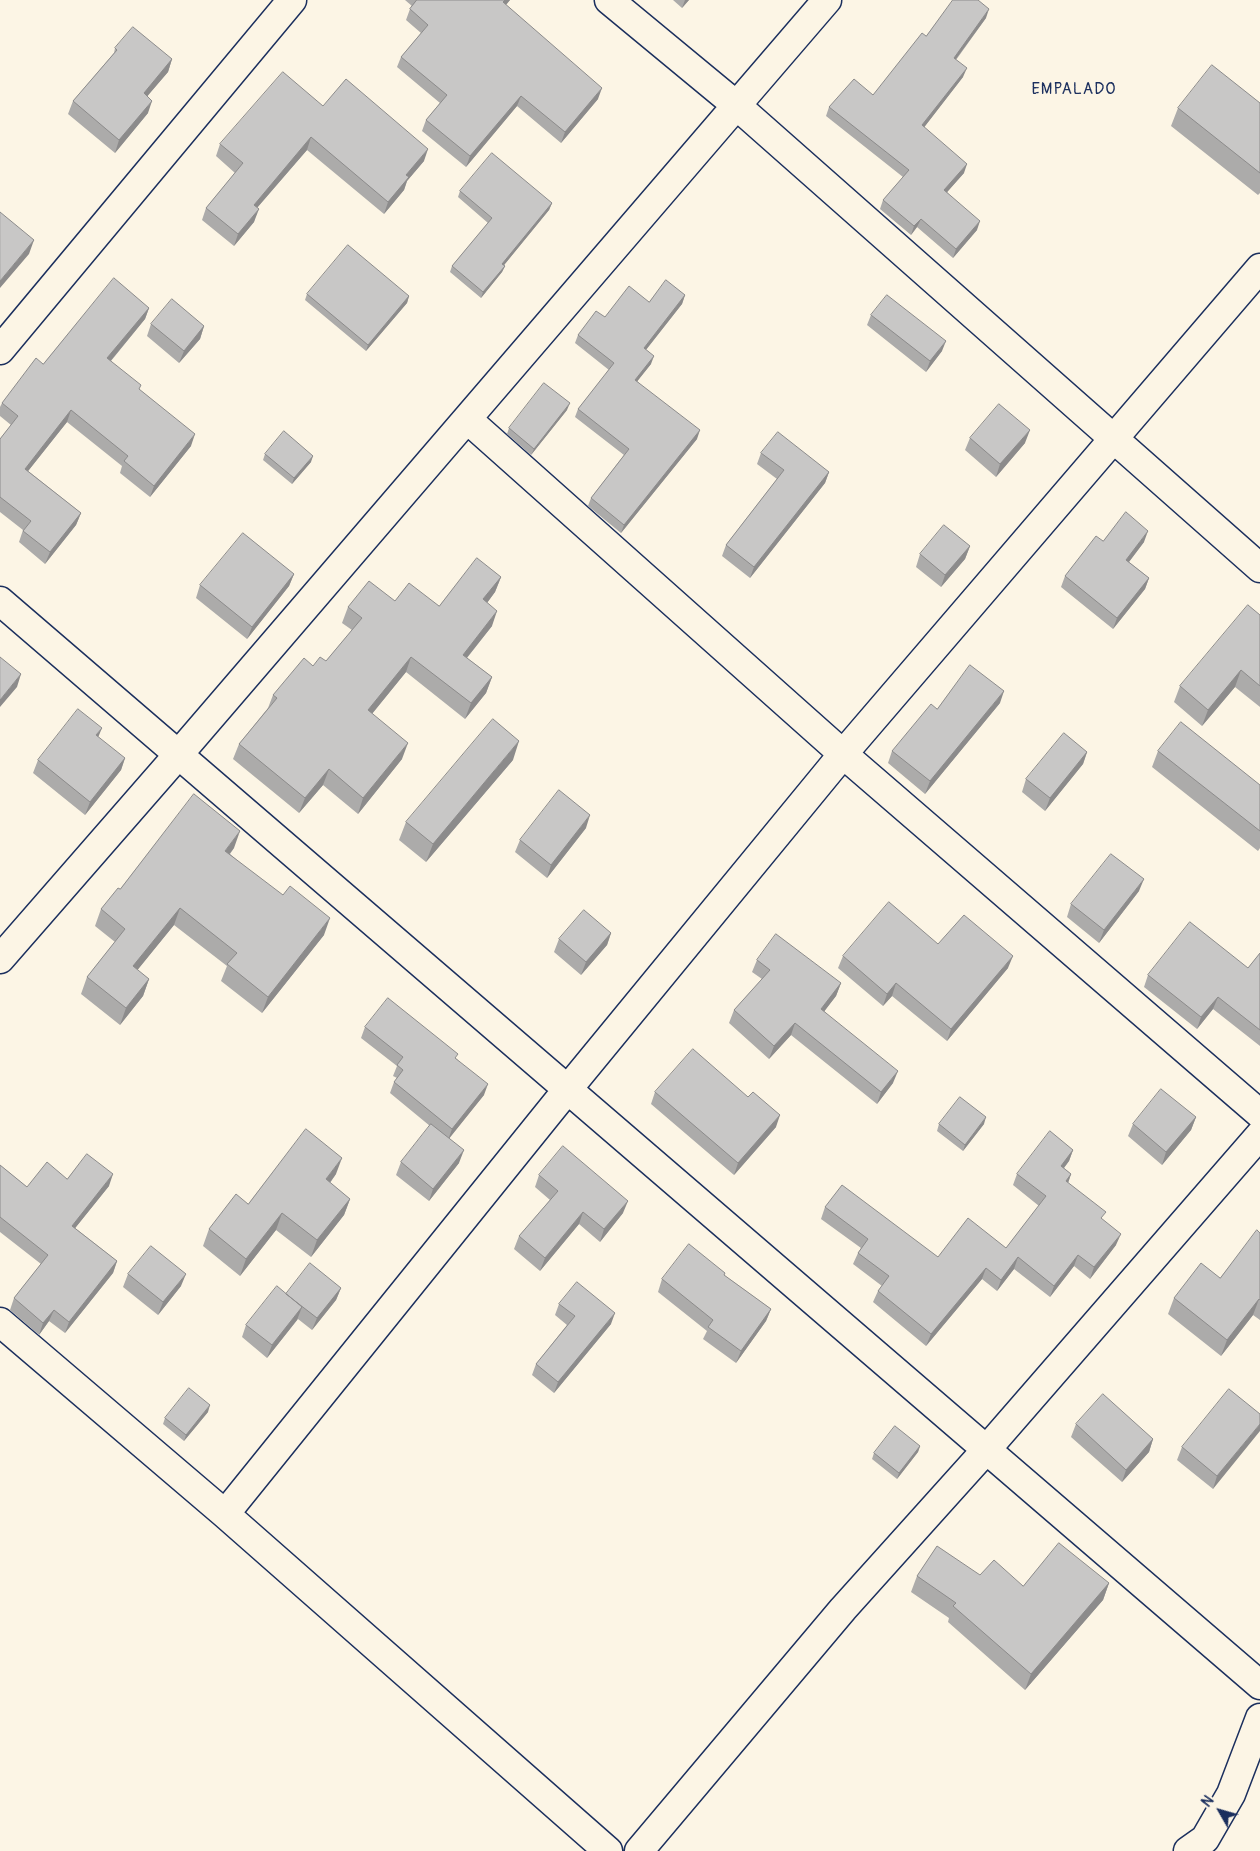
<!DOCTYPE html>
<style>
body{margin:0}
#map{position:relative;width:1260px;height:1851px;overflow:hidden;background:#fcf5e5;font-family:Pangolin,sans-serif}
canvas{display:block}
.north{position:absolute;left:1195px;top:1786px;width:50px;height:50px;-webkit-text-stroke:4px #fcf5e5;paint-order:stroke;rotate:308deg;font-size:14px;font-weight:700;line-height:20px;text-align:center;color:#1b2f5e}
.north::after{content:'';display:block;margin:auto;width:18px;height:22px;background:#1b2f5e;clip-path:polygon(50% 0,100% 100%,50% 72%,0 100%)}
</style>
<div id="map">
<canvas width="1260" height="1851"></canvas>
<div class="north">N</div>
</div>
<script>
const ctx = document.querySelector('canvas').getContext('2d');
ctx.lineJoin = 'round';
function stroke(path, color, width, dash) { ctx.strokeStyle = color; ctx.lineWidth = width; ctx.lineCap = dash ? 'butt' : 'round'; ctx.setLineDash(dash || []); ctx.stroke(path); }
function fill(path, color) { ctx.fillStyle = color; ctx.fill(path, 'evenodd'); }
function drawText(font, color, halo, rows, align = 'center') {
  ctx.font = font + ' Pangolin,sans-serif'; ctx.lineWidth = 4; ctx.setLineDash([]); ctx.textBaseline = 'middle'; ctx.strokeStyle = halo; ctx.fillStyle = color; for (const [text, x, y, turn = 0] of rows) {
    ctx.save(); ctx.translate(x, y); ctx.rotate((+turn || 0) * Math.PI / 180); ctx.textAlign = isNaN(turn) ? turn : align; if (halo) ctx.strokeText(text, 0, 0); ctx.fillText(text, 0, 0); ctx.restore();
  }
}
const minor = new Path2D(`
 M609,0l127,105 524,463
 M0,350l292,-350
 M467,419l376,335 417,360
 M0,601l1260,1084
 M0,959l178,-204 649,-755
 M0,1322l225,192 383,337
 M225,1514l342,-424 276,-336 417,-486
 M639,1851l204,-242 143,-159 274,-315
 M1188,1851l17,-12 26,-45 29,-76`);
stroke(minor, '#1b2f5e', 31);
stroke(minor, '#fcf5e5', 28);
fill(new Path2D(`
 M405,0h105l-4,5 92,94 -37,44 -44,-37 -51,61 -44,-36 4,-11 14,-17 -43,-36 4,-10 20,-24 -15,-13 4,-11 2,-3z
 M673,0h16l-7,8z
 M986,18l-30,42 7,17 -39,50 40,46 -17,19 30,38 -24,28 -36,-31 -6,8 -31,-26 3,-9 20,-23 -77,-61 3,-9 44,-12 53,-59z
 M115,48l57,11 -4,13 -21,24 1,17 -33,40 -47,-39 5,-13 41,-48z
 M1260,103v90l-2,2 -87,-69 7,-18z
 M323,106l101,55 -17,20 -3,9 -20,24 -77,-64 -50,58 -3,14 -20,24 -32,-26 4,-12 29,-35 -19,-17 4,-12z
 M460,191l92,12 -3,7 -45,55 1,1 -3,6 -21,26 -31,-26 2,-6 36,-43 -30,-26z
 M307,294l102,2 -2,7 -41,48 -61,-51z
 M685,295l-3,9 -36,46 5,14 -14,17 60,58 -76,94 -33,-27 3,-8 33,-43 -49,-38 3,-8 31,-39 -34,-27 3,-8 71,-33z
 M149,308l-4,11 -34,42 29,29 51,56 -41,51 -30,-24 2,-7 -55,-44 -39,49 53,42 -5,12 -31,39 -26,-22 4,-12 -23,-18v-73l11,-14 -11,-9v-9l2,-4 41,-39z
 M871,315l71,36 -16,21 -59,-47z
 M151,324l53,2 -4,13 -21,24 -32,-27z
 M567,410l-36,45 -24,-21 2,-6z
 M970,438l55,5 -29,34 -31,-27z
 M761,453l68,19 -4,11 -75,95 -28,-22 4,-11 51,-66 -20,-15z
 M265,454l46,8 -19,22 -29,-24z
 M1103,541l41,1 -15,20 20,16 -4,11 -32,40 -52,-42 4,-11z
 M970,546l-5,13 -24,28 -25,-20 4,-13z
 M294,574l-5,12 -42,53 -51,-41 4,-13z
 M501,577l-6,15 -8,11 5,23 -25,32 25,19 -6,16 -21,26 -59,-47 -34,42 30,45 -44,55 -35,-29 -24,28 -66,-54 6,-15 29,-36 5,-13 40,-29 13,-5 26,-31 -10,-7 6,-16 47,-6 44,5z
 M1260,615v92l-25,-20 -33,39 -28,-24 6,-16z
 M1000,703l-75,91 -37,-31 4,-12z
 M1158,751l102,34v63l-2,3 -106,-84z
 M1087,752l-4,12 -38,47 -23,-19 4,-13z
 M125,758l-4,12 -36,45 -52,-42 5,-13z
 M513,760l-87,102 -27,-22 7,-18z
 M586,828l-39,50 -32,-26 5,-12z
 M234,848l-4,6 94,81 -62,78 -41,-32 6,-15 -53,-41 -37,45 12,9 -6,17 -23,29 -39,-31 6,-17 28,-35 -20,-16 6,-17 19,-20z
 M1139,891l-40,52 -32,-26 4,-13z
 M611,933l-4,12 -26,30 -27,-23 5,-13z
 M1260,953v93l-47,-37 -16,20 -53,-42 4,-12 100,-7z
 M843,956l165,12 -61,73 -55,-45 -9,10 -45,-38z
 M757,960l84,23 -5,13 -12,15 69,72 -16,21 -86,-69 -22,24 -40,-36 5,-13 28,-31 -10,-7z
 M365,1027l92,32 27,36 -35,43 10,25 -30,38 -33,-26 5,-13 29,-36 -40,-33 4,-11 3,-4 -4,-2 4,-10 -36,-28z
 M655,1092l121,35 -42,48 -83,-71z
 M1196,1117l-5,13 -29,35 -34,-29 5,-12z
 M939,1124h45l-21,27 -26,-20z
 M1073,1150l-4,11 -5,7 7,6 -3,9 35,37 13,25 -26,34 -16,-13 -24,31 -36,-28 -17,22 -15,-12 -56,67 -53,-44 5,-11 4,-5 -29,-22 5,-11 3,-5 -40,-29 4,-12 113,50 68,-9 33,-42 -26,-21 4,-11z
 M0,1165l27,22 40,-8 42,7 -34,42 42,33 -4,12 -48,60 -16,-12 -10,14 -29,-25 4,-12 27,-34 -41,-32z
 M336,1174l-6,9 20,16 -6,16 -33,42 -35,-27 -36,46 -37,-30 6,-17 39,-25z
 M539,1175l84,38 -23,29 -21,-18 -39,47 -26,-22 5,-13 31,-36 -15,-13z
 M1260,1233v87l-7,-5 -32,41 -53,-42 6,-16 46,-20z
 M725,1273l-1,2 47,34 -5,12 -30,42 -33,-24 4,-8 -49,-39 4,-13z
 M128,1274l53,12 -23,29 -35,-28z
 M341,1288l-5,12 -24,30 -14,-11 -31,39 -25,-21 4,-12 40,-31z
 M559,1304l52,20 -57,69 -22,-18 4,-11 31,-39 -12,-10z
 M208,1412l-24,29 -21,-17 2,-6z
 M1260,1414l-47,75 -36,-29 5,-13z
 M1076,1424l77,15 -4,13 -27,30 -51,-45z
 M920,1446l-2,6 -21,27 -25,-20 2,-6z
 M980,1575l43,11 86,-3 -6,17 -78,90 -77,-68 1,-4 -38,-26 6,-16z`), '#acabaa');
fill(new Path2D(`
 M505,0h5l-11,13 4,-11z
 M685,0h4l-7,8z
 M989,9l-3,9 -36,49 4,-9z
 M172,59l-4,13 -29,34 5,-13z
 M967,68l-4,9 -44,57 3,-9z
 M602,88l-4,11 -37,44 4,-11z
 M521,96l-4,10 -51,61 4,-11z
 M152,101l-4,12 -33,40 4,-13z
 M311,137l-4,13 -58,67 5,-12z
 M428,149l-4,12 -17,20 -3,9 -20,24 4,-12 18,-27z
 M967,164l-3,9 -23,26 3,-9z
 M552,203l-3,7 -49,60 2,-6z
 M259,209l-5,13 -20,24 4,-12z
 M921,219l-4,8 -6,8 3,-9z
 M980,221l-3,9 -24,28 3,-9z
 M34,240l-5,14 -29,34v-7z
 M505,266l-3,6 -21,26 2,-6z
 M685,295l-3,9 -41,52 3,-8z
 M409,296l-2,7 -41,48 2,-6z
 M149,308l-4,11 -42,51 4,-12z
 M204,326l-4,13 -21,24 5,-12z
 M946,341l-4,10 -16,21 4,-11z
 M654,356l-3,8 -19,24 3,-8z
 M570,403l-3,7 -36,45 3,-6z
 M71,410l-4,12 -46,58 4,-11z
 M700,430l-3,9 -76,94 3,-8z
 M1030,430l-5,13 -29,34 4,-13z
 M195,434l-4,12 -41,51 4,-11z
 M313,456l-2,6 -19,22 2,-6z
 M829,472l-4,11 -75,95 4,-11z
 M81,513l-5,12 -31,39 5,-12z
 M1148,531l-4,11 -22,29 4,-11z
 M970,546l-5,13 -24,28 4,-12z
 M294,574l-5,12 -42,53 5,-12z
 M501,577l-6,15 -17,23 5,-16z
 M1149,578l-4,11 -32,40 4,-11z
 M497,611l-5,15 -35,44 6,-15z
 M411,657l-5,15 -44,54 6,-16z
 M1241,670l-6,17 -33,39 6,-16z
 M21,674l-4,13 -17,20v-7z
 M492,677l-6,16 -21,26 6,-16z
 M1004,691l-4,12 -75,91 5,-13z
 M102,728l-5,12 -1,-5z
 M519,741l-6,19 -87,102 7,-18z
 M408,743l-6,16 -44,55 5,-16z
 M1087,752l-4,12 -38,47 5,-13z
 M125,758l-4,12 -36,45 5,-13z
 M329,769l-6,16 -24,28 6,-15z
 M590,815l-4,13 -39,50 4,-13z
 M240,831l-6,17 -15,19 6,-16z
 M1144,879l-5,12 -40,52 5,-13z
 M180,908l-6,17 -47,58 6,-17z
 M330,918l-6,17 -62,78 6,-16z
 M611,933l-4,12 -26,30 5,-13z
 M1013,956l-5,12 -61,73 4,-12z
 M149,979l-6,17 -23,29 6,-17z
 M841,983l-5,13 -19,25 4,-12z
 M896,983l-4,13 -9,10 4,-12z
 M1218,997l-5,12 -16,20 4,-12z
 M795,1023l-4,12 -22,24 5,-13z
 M898,1071l-5,12 -16,21 4,-12z
 M488,1084l-4,11 -36,45 4,-11z
 M780,1115l-4,12 -42,48 4,-12z
 M986,1117l-2,7 -21,27 2,-6z
 M1196,1117l-5,13 -29,35 4,-13z
 M464,1150l-5,13 -30,38 4,-12z
 M1073,1150l-4,11 -12,16 4,-11z
 M342,1158l-6,16 -16,22 6,-17z
 M113,1174l-4,12 -41,51 4,-11z
 M1071,1174l-4,12 -1,-5z
 M350,1199l-6,16 -33,42 6,-17z
 M628,1201l-5,12 -23,29 4,-13z
 M583,1212l-4,12 -39,47 5,-13z
 M282,1213l-6,17 -36,46 6,-17z
 M1121,1234l-5,11 -26,34 4,-12z
 M1078,1255l-4,11 -24,31 4,-11z
 M1018,1257l-4,12 -17,22 4,-11z
 M117,1261l-4,12 -48,60 4,-11z
 M986,1268l-4,11 -56,67 5,-12z
 M186,1274l-5,12 -23,29 5,-13z
 M341,1288l-5,12 -24,30 5,-12z
 M1259,1299l-6,16 -32,41 6,-16z
 M302,1307l-5,13 -30,38 5,-13z
 M771,1309l-5,12 -30,42 5,-12z
 M54,1310l-5,11 -10,14 4,-12z
 M615,1313l-4,11 -57,69 4,-11z
 M210,1405l-2,7 -24,29 2,-6z
 M1260,1424v7l-47,58 4,-13z
 M1153,1439l-4,13 -27,30 4,-12z
 M920,1446l-2,6 -21,27 2,-6z
 M1109,1583l-6,17 -78,90 6,-16z`), '#8c8b8b');
const building = new Path2D(`
 M417,0h88l-2,2 99,86 -37,44 -44,-36 -51,60 -44,-36 21,-25 -46,-38 27,-32 -18,-16z
 M953,0h25l11,9 -35,49 13,10 -45,57 45,39 -23,26 36,31 -24,28 -35,-30 -7,7 -31,-26 26,-30 -80,-63 25,-28 19,16 49,-62 4,3z
 M133,27l39,32 -28,34 8,8 -33,39 -46,-39 44,-51 -2,-2z
 M1212,65l48,38v70l-82,-65z
 M283,72l40,34 23,-27 82,70 -22,26 3,2 -21,25 -77,-65 -57,68 5,4 -21,25 -32,-26 37,-45 -23,-19z
 M492,153l60,50 -50,61 3,2 -22,26 -31,-26 40,-48 -32,-27z
 M0,212l34,28 -34,41z
 M348,245l61,51 -41,49 -61,-51z
 M114,278l35,30 -42,50 34,27 -2,4 56,45 -41,52 -30,-25 4,-5 -57,-46 -46,59 56,44 -31,39 -27,-21 8,-10 -31,-24v-58l18,-23 -16,-13 34,-45 7,6z
 M666,280l19,15 -41,53 10,8 -19,24 65,50 -76,95 -33,-27 38,-49 -51,-40 36,-46 -36,-28 18,-24 9,6 24,-31 20,16z
 M887,295l59,46 -16,20 -59,-46z
 M172,299l32,27 -20,25 -33,-27z
 M544,383l26,20 -36,46 -25,-21z
 M999,404l31,26 -30,34 -30,-26z
 M284,431l29,25 -19,22 -29,-24z
 M778,432l51,40 -75,95 -28,-22 58,-75 -23,-17z
 M1126,512l22,19 -22,29 23,18 -32,40 -52,-42 31,-40 7,5z
 M944,525l26,21 -25,29 -25,-21z
 M243,533l51,41 -42,53 -52,-42z
 M477,558l24,19 -18,22 14,12 -34,44 29,22 -21,26 -60,-46 -43,53 40,33 -45,55 -34,-29 -24,29 -66,-54 38,-46 -4,-3 31,-37 9,8 7,-9 6,4 36,-43 -14,-11 21,-26 26,20 14,-18 30,23z
 M1248,605l12,10v71l-19,-16 -33,40 -28,-24z
 M0,657l21,17 -21,26z
 M970,665l34,26 -74,90 -38,-30 39,-47 6,5z
 M78,709l24,19 -6,7 29,23 -35,44 -52,-42z
 M493,719l26,22 -86,103 -27,-22z
 M1181,722l79,63v46l-102,-80z
 M1064,733l23,19 -37,46 -24,-19z
 M559,790l31,25 -39,50 -31,-25z
 M194,794l46,37 -15,20 58,44 7,-9 40,32 -62,79 -41,-33 10,-11 -57,-45 -47,58 16,13 -23,29 -39,-31 38,-48 -24,-20 17,-21 2,1z
 M1111,854l33,25 -40,51 -33,-26z
 M889,902l49,42 26,-29 49,41 -62,73 -55,-46 -9,11 -44,-38z
 M584,910l27,23 -25,29 -27,-23z
 M1190,922l58,46 12,-15v77l-42,-33 -17,20 -53,-42z
 M776,934l65,49 -20,26 77,62 -17,21 -86,-69 -21,23 -40,-36 36,-40 -13,-10z
 M388,998l70,56 -3,4 33,26 -36,45 -58,-47 9,-12 -6,-5 6,-8 -38,-30z
 M693,1049l55,48 5,-5 27,23 -42,48 -83,-71z
 M1161,1089l35,28 -30,35 -33,-28z
 M960,1097l26,20 -21,28 -26,-21z
 M431,1124l33,26 -31,39 -32,-27z
 M306,1129l36,29 -16,21 24,20 -33,41 -35,-27 -36,46 -37,-30 27,-35 12,10z
 M1050,1131l23,19 -12,16 10,8 -5,7 40,31 -5,6 20,16 -27,33 -16,-12 -24,31 -36,-29 -17,23 -15,-12 -55,66 -53,-43 11,-15 -31,-23 10,-14 -43,-32 17,-22 96,72 30,-39 38,30 40,-52 -29,-22z
 M563,1146l65,55 -24,28 -21,-17 -38,46 -26,-22 39,-45 -19,-16z
 M87,1154l26,20 -41,52 45,35 -48,61 -15,-12 -11,13 -29,-25 34,-43 -48,-38v-52l27,22 20,-25 20,17z
 M1257,1230l3,3v67l-1,-1 -32,41 -53,-42 27,-35 19,15z
 M689,1244l36,29 -1,2 47,34 -30,42 -33,-24 5,-7 -51,-41z
 M151,1246l35,28 -23,28 -35,-28z
 M310,1263l31,25 -24,30 -31,-24z
 M577,1282l38,31 -57,69 -22,-18 39,-48 -16,-12z
 M277,1286l25,21 -30,38 -26,-20z
 M189,1388l21,17 -24,30 -21,-17z
 M1229,1389l31,25v10l-43,52 -35,-29z
 M1103,1394l50,45 -27,31 -50,-46z
 M895,1426l25,20 -21,27 -25,-20z
 M1059,1543l50,40 -78,91 -78,-68 3,-3 -39,-27 20,-30 43,29 14,-15 29,26z`);
fill(building, '#c8c7c6');
stroke(building, '#8c8b8b', 1);
ctx.letterSpacing = '1px';
drawText('16px', '#1b2f5e', '#fcf5e5', [
 ["EMPALADO",1074,90]
]);
ctx.letterSpacing = '0px';
</script>
